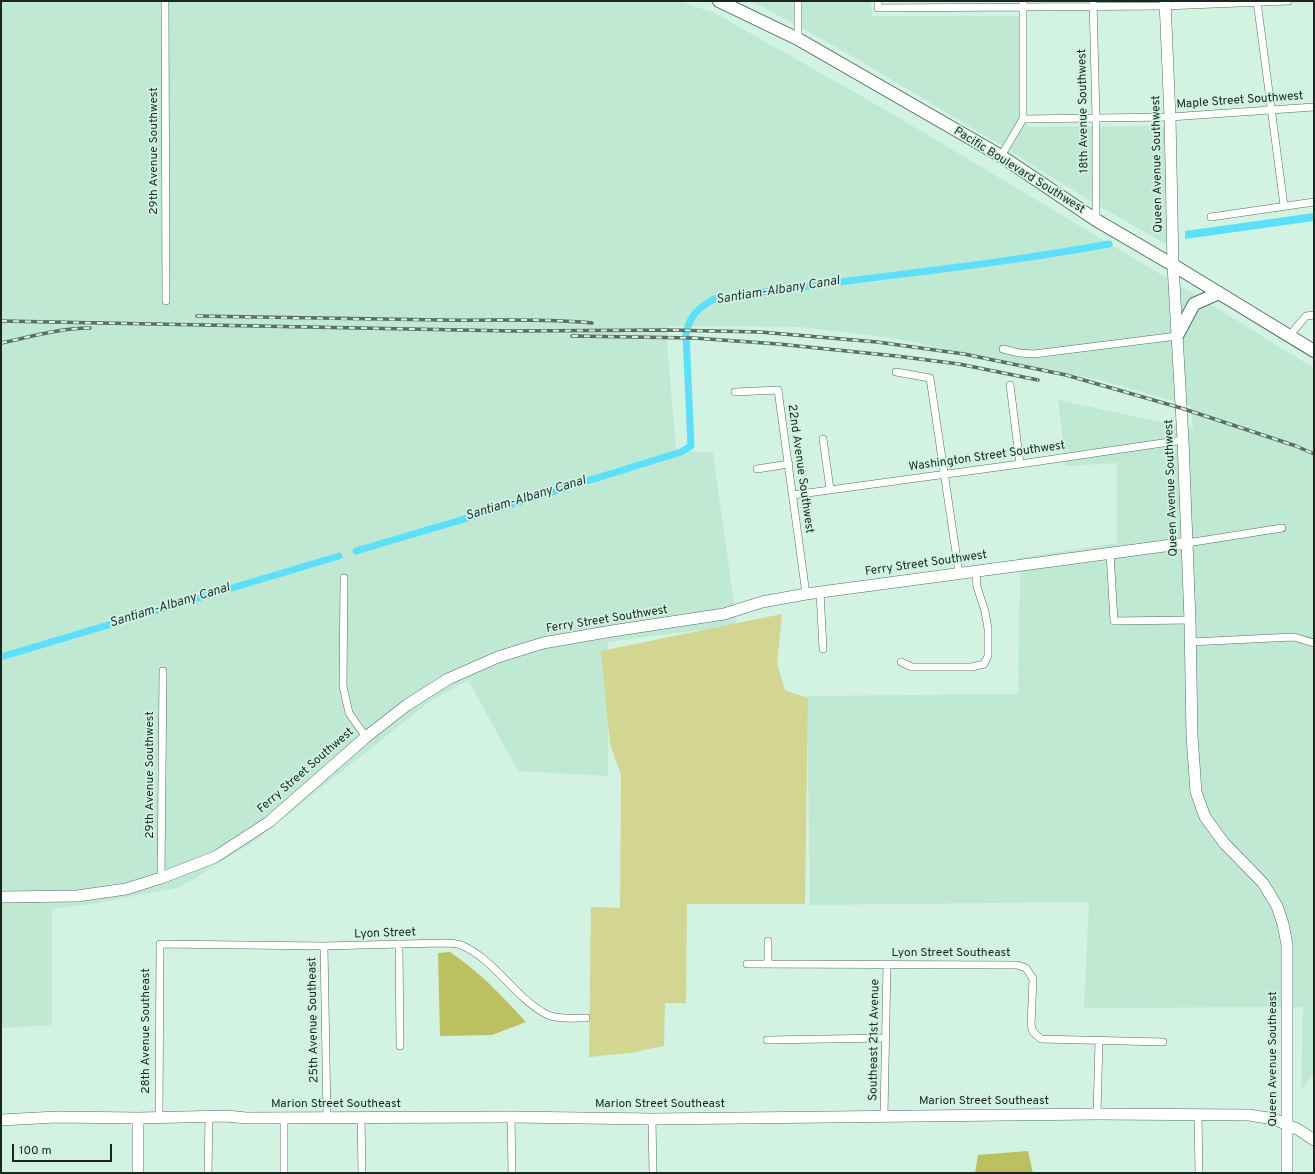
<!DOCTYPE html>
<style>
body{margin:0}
#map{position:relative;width:1315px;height:1174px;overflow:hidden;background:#d2f3e1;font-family:Overpass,sans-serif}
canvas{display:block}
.frame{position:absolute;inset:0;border:2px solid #1a2620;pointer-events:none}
.scale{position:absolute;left:12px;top:1144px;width:100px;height:18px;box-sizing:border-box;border:2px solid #1a2620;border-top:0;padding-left:5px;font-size:12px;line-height:14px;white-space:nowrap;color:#1a2620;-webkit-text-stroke:3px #d2f3e1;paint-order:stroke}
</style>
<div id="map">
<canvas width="1315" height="1174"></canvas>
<div class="frame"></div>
<div class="scale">100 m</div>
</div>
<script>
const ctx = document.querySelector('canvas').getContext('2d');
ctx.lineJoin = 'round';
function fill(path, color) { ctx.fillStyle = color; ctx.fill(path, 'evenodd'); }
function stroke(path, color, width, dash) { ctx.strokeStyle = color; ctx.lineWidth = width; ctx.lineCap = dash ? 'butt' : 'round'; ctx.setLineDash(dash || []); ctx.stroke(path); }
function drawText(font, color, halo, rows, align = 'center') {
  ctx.font = font + ' Overpass,sans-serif'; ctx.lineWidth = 3.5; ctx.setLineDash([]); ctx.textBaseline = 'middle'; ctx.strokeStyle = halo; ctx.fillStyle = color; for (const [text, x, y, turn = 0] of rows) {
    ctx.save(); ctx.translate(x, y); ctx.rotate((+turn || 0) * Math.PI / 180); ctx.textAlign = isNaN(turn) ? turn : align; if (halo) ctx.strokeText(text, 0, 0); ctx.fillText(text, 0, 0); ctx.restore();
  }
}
fill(new Path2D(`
 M1,1h677l37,12 176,100 296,177 127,78v705l-13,18 2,-84 -219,1 5,-106 -279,3 -3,-209 211,-2 2,-117 -2,-19 99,-15v-80l-51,3 -8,-66 135,29 -2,-23 -91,-26 -207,-42 -93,-11 -132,-1 -1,17 9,106 37,4 24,172 -129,17v134l-90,-5 -50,-91 -39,22 -173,138 -75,47 -83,16 -46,6v116l-51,3z
 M751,1h120l1,15h148v101l9,10 135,-1 2,118 -79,-45 -90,-56 -128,-77 -56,-32z`), '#c0e9d4');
fill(new Path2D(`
 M782,614l-5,50 8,26 23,8 -3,206h-118l-1,99h-21l-1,43 -34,7 -41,4 2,-150 29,1 1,-133 -11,-31 -9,-93z`), '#d3d693');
fill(new Path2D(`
 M450,952c30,20 52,44 76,70l-34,13 -52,1 -2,-83z
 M1028,1151l5,22h-58l3,-18z`), '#bdc061');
fill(new Path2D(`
 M1314,213v8l-129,18v-8z`), '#5cdffa');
stroke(new Path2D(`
 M356,551l105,-31 220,-68 10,-6 -5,-112c4,-19 11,-25 28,-35 131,-20 264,-31 395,-55
 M1,657l338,-101`), '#5cdffa', 7);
const street = new Path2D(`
 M165,1l1,300
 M878,1v7l287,-2 123,-5
 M1093,1l3,117v102
 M1257,1l27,205
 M798,39v-38
 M1023,119l147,-2 144,-10
 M1001,156l22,-37v-118
 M1211,217l103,-15
 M1289,336l17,-20 8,-1
 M1003,349l16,4 15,1 143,-18
 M896,372l34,6 29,195
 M1010,385l10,79
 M735,392l43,-2 28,204
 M823,439l7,50
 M757,469l32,-5
 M793,495l227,-31 163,-24
 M1187,543l95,-15
 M1110,553l4,68 76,-1
 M344,578l-1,108 6,27 17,24
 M820,592l3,57
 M1190,642l104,-5 20,6
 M901,662l11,5h60l12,-3 4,-8v-27l-3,-18 -8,-24 -1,-16
 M161,878l2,-207
 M768,941v23
 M399,944l1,102
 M324,946l3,171
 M747,964l270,1 9,3 7,11 -2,46 2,7 8,7 122,3
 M767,1040l119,-2
 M1097,1114l2,-73
 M884,1115l3,-150
 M1198,1115l1,58
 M159,1117l1,-173 164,2 119,-3c5,0 12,0 18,2 33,14 52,50 83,68 12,7 29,5 42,5
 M361,1117l1,56
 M511,1117l1,56
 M284,1118v55
 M652,1119l1,54
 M208,1173l1,-56`);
const secondary = new Path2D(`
 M1165,1l5,116 3,148 10,175 7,180 2,116 4,56 9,25 19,26 39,40 14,23 6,18 4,21v228
 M1,897l76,-1 49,-7 35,-11 54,-21 54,-35 97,-85 41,-32 41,-26 50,-22 45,-14 69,-12 112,-17 38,-12 44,-8 381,-51
 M1,1120l55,-3 82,1 89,-2 19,2 265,-1 141,2 445,-5 152,1 25,4 25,11 15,10
 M138,1173v-55`);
const primary = new Path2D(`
 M719,1l79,38 203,117 95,64 77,45 141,86
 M1177,336l17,-32 25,-11`);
stroke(street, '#526f60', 8);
stroke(secondary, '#526f60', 12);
stroke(primary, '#526f60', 14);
stroke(street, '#fff', 7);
stroke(secondary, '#fff', 11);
stroke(primary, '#fff', 12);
const rail = new Path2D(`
 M197,316c82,2 164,3 246,4 50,1 100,-2 149,3
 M1,321l511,10 156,-1 92,2 117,10 87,12 102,21 115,33 115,38 18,8
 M572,336l122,2 84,6 118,12 63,8 79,16
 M1,343c29,-6 59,-15 89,-15`);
stroke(rail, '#5a6e63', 3.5);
stroke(rail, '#d2f3e1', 2, [6]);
drawText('12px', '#1a2620', '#d2f3e1', [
 ["Maple Street Southwest",1240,101,-4],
 ["18th Avenue Southwest",1084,111,-91],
 ["29th Avenue Southwest",155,151,-90],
 ["Queen Avenue Southwest",1158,164,-91],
 ["Pacific Boulevard Southwest",1019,171,32],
 ["Washington Street Southwest",987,457,-8],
 ["22nd Avenue Southwest",800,469,82],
 ["Queen Avenue Southwest",1172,488,-92],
 ["Ferry Street Southwest",926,564,-8],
 ["Ferry Street Southwest",607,620,-9],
 ["Ferry Street Southwest",306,771,-41],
 ["29th Avenue Southwest",151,775,-90],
 ["Lyon Street",385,934,-2],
 ["Lyon Street Southeast",951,954],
 ["25th Avenue Southeast",314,1020,-91],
 ["28th Avenue Southeast",147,1031,-90],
 ["Southeast 21st Avenue",875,1040,-89],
 ["Queen Avenue Southeast",1274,1059,-90],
 ["Marion Street Southeast",984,1102],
 ["Marion Street Southeast",336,1105],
 ["Marion Street Southeast",660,1105]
]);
drawText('italic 13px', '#1b3136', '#d2f3e1', [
 ["Santiam-Albany Canal",778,291,-9],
 ["Santiam-Albany Canal",526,499,-17],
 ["Santiam-Albany Canal",170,606,-17]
]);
</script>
